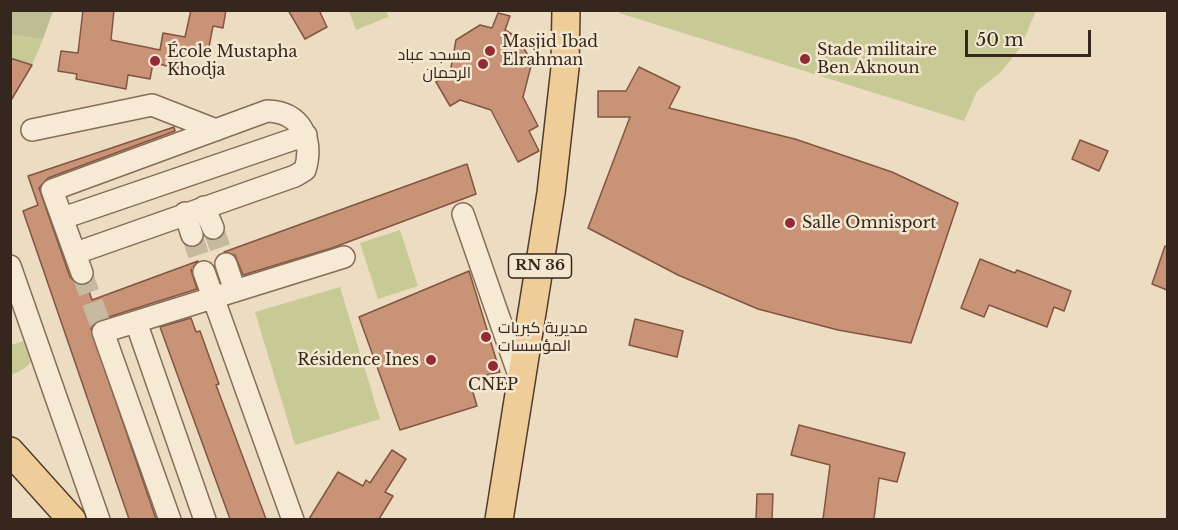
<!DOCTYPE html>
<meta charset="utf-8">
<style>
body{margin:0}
#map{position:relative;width:1178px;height:530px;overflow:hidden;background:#ecdcc1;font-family:"Libre Baskerville",serif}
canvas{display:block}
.frame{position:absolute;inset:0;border:12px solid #35271d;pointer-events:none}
.scale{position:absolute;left:965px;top:30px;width:126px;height:27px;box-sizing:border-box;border:3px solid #35271d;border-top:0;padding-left:8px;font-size:18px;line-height:21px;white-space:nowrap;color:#35271d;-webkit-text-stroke:4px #f4e7d0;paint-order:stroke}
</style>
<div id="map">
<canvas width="1178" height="530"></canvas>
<div class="frame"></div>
<div class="scale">50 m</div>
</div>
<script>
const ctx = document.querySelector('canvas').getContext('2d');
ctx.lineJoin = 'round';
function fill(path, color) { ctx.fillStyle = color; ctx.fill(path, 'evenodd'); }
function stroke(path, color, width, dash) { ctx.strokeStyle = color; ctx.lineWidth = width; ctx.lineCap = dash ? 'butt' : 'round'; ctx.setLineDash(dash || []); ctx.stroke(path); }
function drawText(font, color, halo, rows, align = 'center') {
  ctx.font = font + ' "Libre Baskerville",Cairo,serif'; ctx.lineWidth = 5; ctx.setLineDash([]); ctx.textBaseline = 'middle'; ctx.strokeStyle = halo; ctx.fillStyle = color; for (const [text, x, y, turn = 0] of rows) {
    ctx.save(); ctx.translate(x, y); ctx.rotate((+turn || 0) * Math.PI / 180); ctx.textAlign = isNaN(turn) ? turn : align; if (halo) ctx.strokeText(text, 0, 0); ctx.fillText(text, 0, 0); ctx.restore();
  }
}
fill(new Path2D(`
 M620,10h416v1l-16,37 -19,24 -24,19 -13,30 -345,-108z
 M349,11h37l4,9 -2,-3 -32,13z
 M10,35l33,4 -11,26 -21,-7z
 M400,230l18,56 -40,13 -18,-56z
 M340,287l40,132 -85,26 -40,-133z
 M29,340c7,21 2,27 -18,35l-1,-30z`), '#c8ca95');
fill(new Path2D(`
 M11,10l42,1 -10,28 -32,-4z`), '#bdbe94');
const building = new Path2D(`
 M83,10h31l-3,30 49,10 3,-17 22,4 6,-27h35l-3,18 -10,-2 -6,31 -22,-4 -3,16 -29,-6 -3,16 -22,-4 -2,14 -50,-10 1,-5 -19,-3 3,-20 17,2z
 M288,10h31l8,17 -22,12z
 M498,13l12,3 -5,14 12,7 15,25 -9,35 15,29 -9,5 10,20 -21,11 -27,-52 -31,-10 -10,6 -14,-24 14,-9 6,-33 24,-15 12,3z
 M10,58l22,7 -22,37z
 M639,67l41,20 -11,21 126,31 97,33 66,31 -47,140 -73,-13 -80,-21 -80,-34 -90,-47 42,-111h-32v-26h28z
 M174,127l1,4 -127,47 -9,10 31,89 9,8h8l5,15 106,-39 -7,9 6,19 -98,31 -8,9 65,190h-27l-106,-308 15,-6 -10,-29z
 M1080,140l28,11 -9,20 -27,-12z
 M467,164l9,30 -144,54 -89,27 -8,-20 -11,-3z
 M1165,246h2v44l-15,-6z
 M980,259l35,14 2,-3 54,21 -7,20 -10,-4 -7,20 -58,-22 -5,12 -23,-9z
 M469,271l31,101 -31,7 8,27 -77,24 -41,-113z
 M191,318l5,14 4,-1 19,53 -3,1 50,134h-36l-70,-192z
 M635,319l48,12 -6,26 -48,-12z
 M799,425l106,28 -8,29 -18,-4 -5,41h-51l7,-54 -39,-10z
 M392,450l14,9 -21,33 8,4 -14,23h-70l29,-47 25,14 3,-6 4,3z
 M757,494h16l-1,25h-16z`);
fill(building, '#c99378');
stroke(building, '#835540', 1.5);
stroke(new Path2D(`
 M213,228l13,36
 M192,235l12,37
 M82,273l21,59`), '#c7b8a0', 21, [21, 10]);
const minor = new Path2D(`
 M32,130l120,-25 64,25
 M204,207l9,21
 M185,213l7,22
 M463,214l58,167
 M63,218l243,-83
 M76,253l219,-77 10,-6c9,-31 -4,-58 -38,-59l-215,79 30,83
 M226,264l9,27
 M10,266l89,254
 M204,272l89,248
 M136,322l69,198
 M170,520l-67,-188 241,-75`);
const major = new Path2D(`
 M10,451l62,69
 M499,520l52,-327 14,-125 1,-58`);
stroke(minor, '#856d59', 24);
stroke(major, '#523c2d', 30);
stroke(minor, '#f7ead4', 21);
stroke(major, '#efcd99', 27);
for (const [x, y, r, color] of [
 [490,51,6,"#922b35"],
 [805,59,6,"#922b35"],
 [155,61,6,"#922b35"],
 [483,64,6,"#922b35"],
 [790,223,6,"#922b35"],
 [486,337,6,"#922b35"],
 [431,360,6,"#922b35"],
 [493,366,6,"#922b35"]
]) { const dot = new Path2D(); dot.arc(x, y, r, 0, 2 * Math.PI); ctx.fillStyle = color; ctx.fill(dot); stroke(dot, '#f4e7d0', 2); }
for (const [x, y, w] of [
 [540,266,63]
]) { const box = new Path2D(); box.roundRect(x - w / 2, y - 12, w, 24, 4.5); ctx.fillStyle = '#f4e7d0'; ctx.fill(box); stroke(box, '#35271d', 1.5); }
drawText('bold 15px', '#35271d', null, [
 ["RN 36",540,266]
]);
drawText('16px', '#35271d', '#f4e7d0', [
 ["Masjid Ibad",502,42],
 ["Elrahman",502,60],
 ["Stade militaire",817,50],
 ["Ben Aknoun",817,68],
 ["École Mustapha",167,52],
 ["Khodja",167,70],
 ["مسجد عباد",471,55,"right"],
 ["الرحمان",471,73,"right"],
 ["Salle Omnisport",802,223],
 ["مديرية كبريات",498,328],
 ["المؤسسات",498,346],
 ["Résidence Ines",419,360,"right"],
 ["CNEP",493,385,"center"]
], 'left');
</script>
